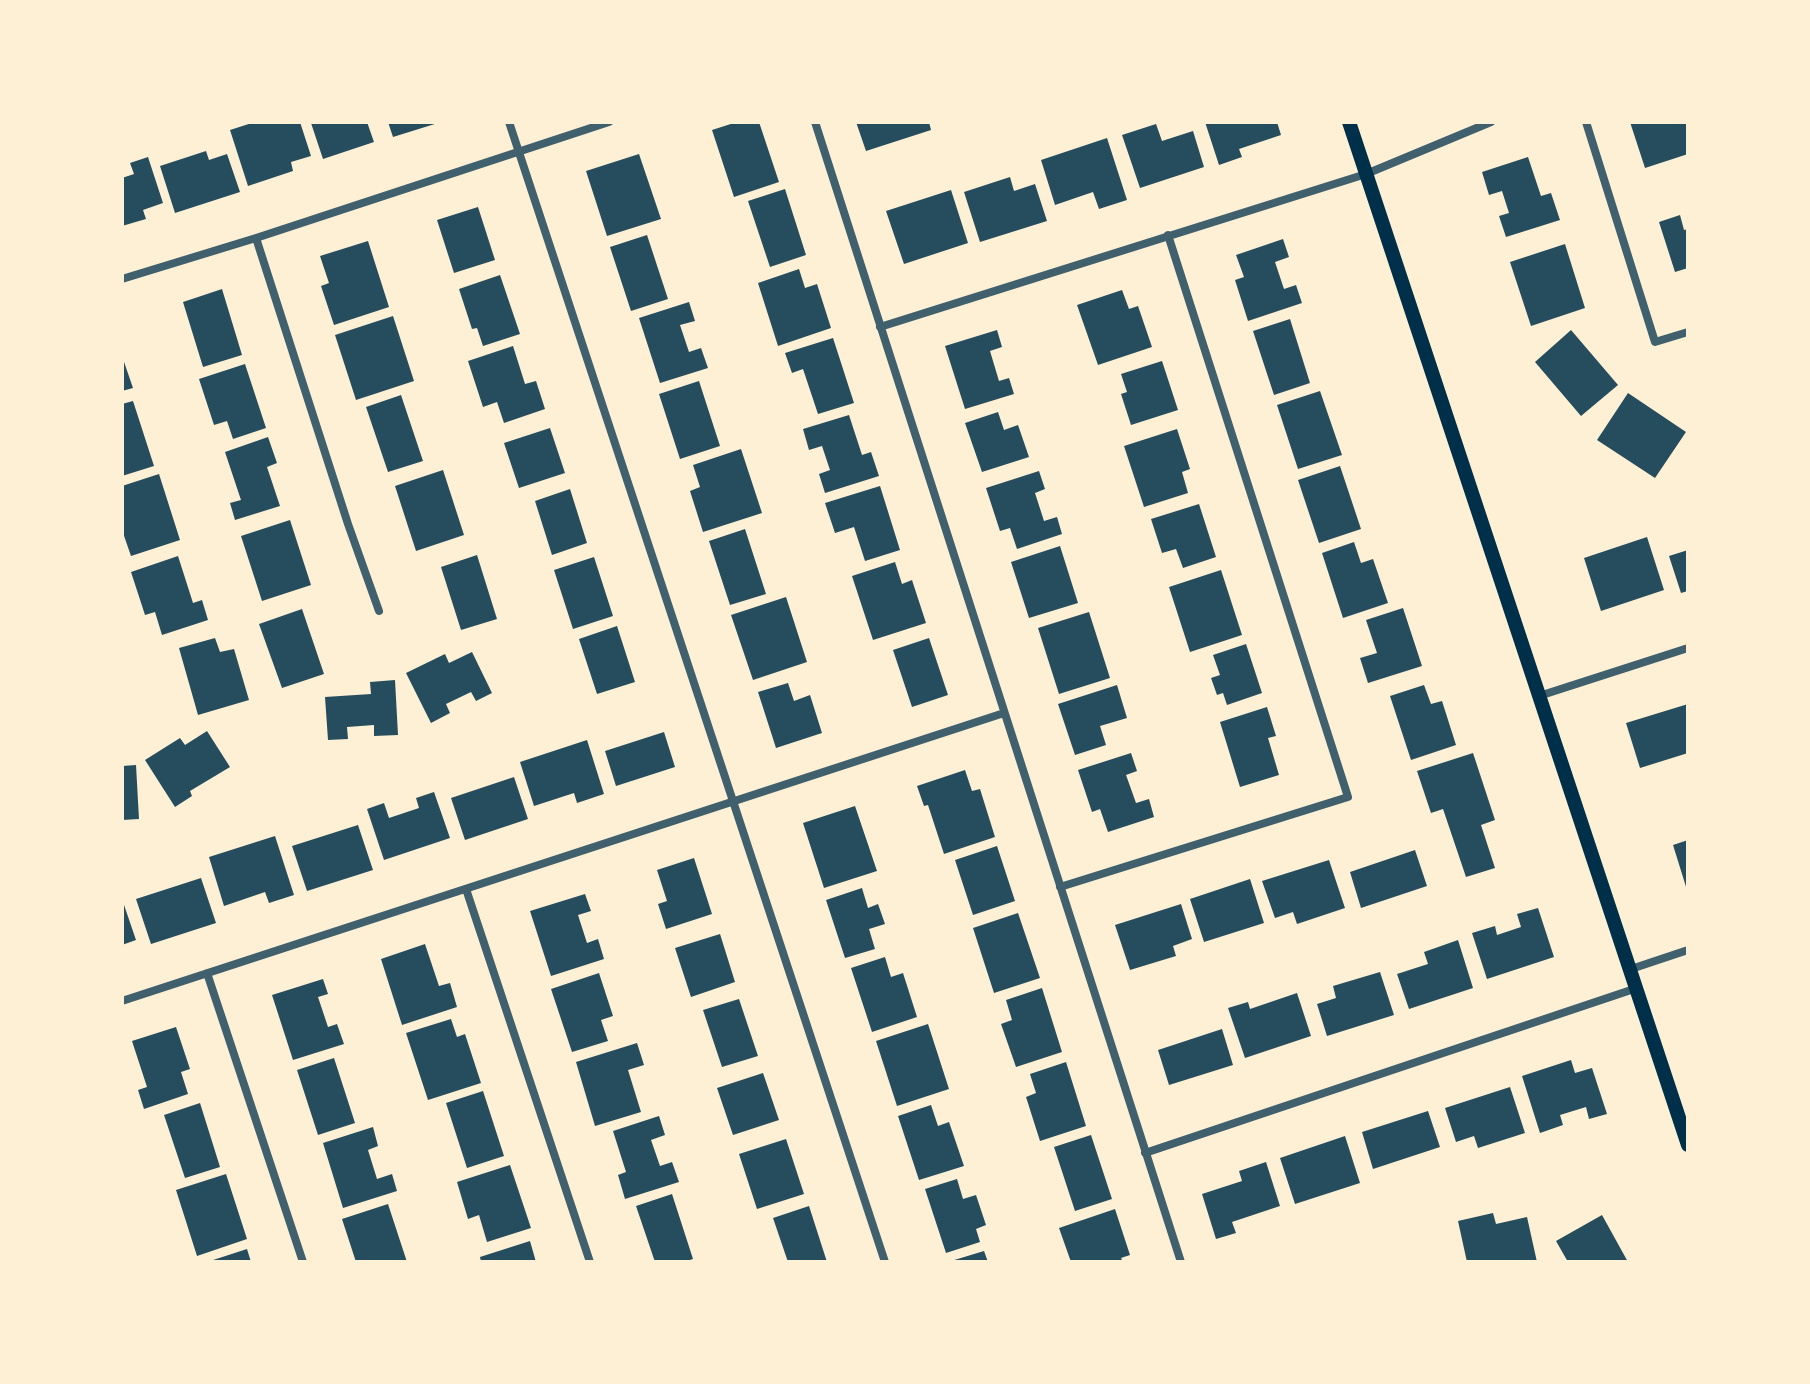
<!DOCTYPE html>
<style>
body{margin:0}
#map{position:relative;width:1810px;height:1384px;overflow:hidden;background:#fdf0d5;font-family:Karla,sans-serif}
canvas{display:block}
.frame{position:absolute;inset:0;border:124px solid #fdf0d5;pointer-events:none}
</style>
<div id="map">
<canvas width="1810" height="1384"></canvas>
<div class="frame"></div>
</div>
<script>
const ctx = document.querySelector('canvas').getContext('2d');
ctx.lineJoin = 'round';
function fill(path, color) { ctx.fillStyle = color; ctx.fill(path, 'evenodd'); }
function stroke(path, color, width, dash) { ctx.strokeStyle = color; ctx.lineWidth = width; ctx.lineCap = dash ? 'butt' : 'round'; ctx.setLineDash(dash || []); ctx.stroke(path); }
fill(new Path2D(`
 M255,122h45l11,34 -20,6 2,9 -45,15 -18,-56z
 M316,122h51l7,20 -51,17 -12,-36z
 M388,122h50v1l-45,14z
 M737,122h22l20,60 -45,15 -22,-67z
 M856,122h73l2,8 -65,21z
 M1205,122h72l4,13 -42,14 3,8 -23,8z
 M1630,122h58v32l-43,14z
 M1156,124l6,17 31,-10 11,36 -64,21 -18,-53z
 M1107,138l20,62 -28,9 -6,-17 -38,13 -14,-45z
 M206,151l3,9 18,-6 13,38 -65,21 -15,-47z
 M639,154l22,65 -54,17 -21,-65z
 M148,157l15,46 -20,7 3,9 -24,7v-48l12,-4 -4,-11z
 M1528,157l13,39 10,-3 9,27 -54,17 -7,-21 10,-3 -7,-22 -13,4 -7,-23z
 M1010,177l4,14 21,-7 12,37 -67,21 -16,-50z
 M785,189l21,66 -36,12 -22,-66z
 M951,190l17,53 -64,21 -18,-53z
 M478,207l17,53 -41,13 -17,-53z
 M1680,215l4,15 4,-1v39l-13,4 -16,-50z
 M647,235l21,64 -37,12 -21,-64z
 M1283,239l6,18 -14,5 9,27 12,-4 6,18 -54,18 -13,-41 9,-3 -8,-22z
 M368,241l21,66 -55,18 -13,-39 8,-3 -9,-27z
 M1565,244l20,64 -54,18 -21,-64z
 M799,269l6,19 12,-4 14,44 -53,18 -20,-63z
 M500,275l20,59 -37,12 -6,-18 -5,1 -13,-40z
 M222,289l20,66 -39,12 -20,-65z
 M1122,290l7,19 9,-3 14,41 -54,18 -21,-60z
 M689,302l6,19 -15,4 9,27 12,-4 7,20 -48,15 -21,-65z
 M393,316l21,65 -58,19 -21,-65z
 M1290,319l20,64 -36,12 -21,-64z
 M997,330l5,17 -12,4 9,30 10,-3 5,16 -49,15 -20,-63z
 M1571,330l47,55 -37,31 -46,-54z
 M833,338l21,65 -36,11 -15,-45 -11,4 -7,-20z
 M513,346l12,38 11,-3 9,28 -41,14 -7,-21 -14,5 -15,-46z
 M122,356l11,32 -11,3z
 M1162,361l16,49 -47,15 -10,-31 6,-2 -6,-18z
 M245,364l21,64 -33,11 -6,-18 -13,4 -15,-46z
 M699,381l21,65 -40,13 -21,-65z
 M1320,391l22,64 -44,14 -21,-64z
 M1628,393l58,39 -31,46 -58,-38z
 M401,395l22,66 -35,11 -22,-65z
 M133,401l21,65 -32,10v-72z
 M998,412l6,18 14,-5 11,32 -47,15 -17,-49z
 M849,415l13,40 9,-3 8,24 -54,17 -6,-19 11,-4 -8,-24 -13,4 -6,-21z
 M550,428l15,45 -46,15 -15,-45z
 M1177,429l13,40 -8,3 6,21 -44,14 -20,-61z
 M268,437l9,26 -10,4 13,39 -45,14 -5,-17 11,-3 -16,-48z
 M741,449l21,64 -59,19 -13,-41 10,-4 -7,-22z
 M1340,466l21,63 -42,14 -21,-63z
 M443,470l21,65 -48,16 -21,-65z
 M1039,471l6,18 -10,4 9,28 13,-4 5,17 -45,15 -7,-21 -10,3 -14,-43z
 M159,474l21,66 -49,16 -9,-26v-44z
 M880,486l20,64 -35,11 -11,-34 -19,6 -10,-30z
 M570,489l17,54 -35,12 -17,-54z
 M1199,504l17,53 -33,11 -7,-19 -14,4 -11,-34z
 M290,520l21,65 -49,16 -21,-65z
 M745,529l21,65 -36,11 -21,-64z
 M1647,537l17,53 -63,21 -17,-53z
 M1354,542l7,21 12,-4 15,44 -45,15 -21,-65z
 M1060,546l18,57 -49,15 -18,-56z
 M1688,550v41l-7,2 -12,-37z
 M477,555l20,64 -36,11 -20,-63z
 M178,556l15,47 9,-3 6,20 -46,15 -7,-23 -10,3 -14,-43z
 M594,557l19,59 -40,13 -19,-59z
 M895,562l7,22 10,-4 14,43 -53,17 -21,-64z
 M1221,570l21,65 -52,17 -21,-65z
 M786,597l21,65 -54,18 -22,-65z
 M1403,608l19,58 -54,17 -8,-25 17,-5 -11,-33z
 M302,609l22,65 -42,14 -23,-64z
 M1089,612l21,66 -51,16 -21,-66z
 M617,626l18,56 -38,12 -18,-55z
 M215,638l5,14 14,-3 15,51 -51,15 -19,-67z
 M929,638l19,57 -36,12 -19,-57z
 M1246,644l16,49 -35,12 -4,-12 -6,2 -6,-17 9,-3 -7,-20z
 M472,652l20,41 -16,8 -5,-9 -25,12 4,9 -19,10 -25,-50 39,-19 4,9z
 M395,680l3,55 -24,1v-11l-27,2 1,12 -20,1 -3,-43 46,-3 -1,-12z
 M788,683l6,18 16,-6 12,38 -46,15 -18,-56z
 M1117,685l10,33 -27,8 6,19 -31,10 -17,-51z
 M1424,685l7,19 11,-3 14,44 -45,15 -21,-64z
 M1688,704v49l-48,15 -14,-45z
 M1267,707l9,29 -8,2 11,37 -39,12 -20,-65z
 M207,731l23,36 -40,24 2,5 -17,11 -30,-47 35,-22 5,7z
 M664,732l11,35 -59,19 -11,-35z
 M587,740l17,54 -27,9 -3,-10 -40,13 -14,-44z
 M1131,753l6,18 -11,4 10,28 13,-4 5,18 -46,15 -8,-23 -8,3 -14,-42z
 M1473,753l22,67 -14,5 14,43 -29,9 -23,-68 -12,4 -14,-42z
 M136,765l3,54 -17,1v-54z
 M965,770l7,21 8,-2 15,48 -51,17 -16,-49 -4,1 -7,-20z
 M514,777l14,42 -63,21 -14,-42z
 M434,792l16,46 -66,22 -17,-51 17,-6 5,15 30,-10 -3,-10z
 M855,806l22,65 -53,17 -21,-65z
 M358,825l15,45 -66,21 -15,-45z
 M275,836l19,59 -25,8 -4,-11 -41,14 -15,-49z
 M1688,840v50h-1l-14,-45z
 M997,846l18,55 -42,14 -18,-55z
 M1415,850l12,36 -66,22 -11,-36z
 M694,858l18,56 -46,15 -8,-25 9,-3 -10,-31z
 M1329,860l16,48 -48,16 -4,-12 -18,6 -13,-37z
 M201,878l15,45 -65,21 -15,-45z
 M1250,879l14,44 -60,19 -14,-43z
 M862,888l6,20 10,-4 7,20 -16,5 6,20 -30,9 -19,-58z
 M585,894l6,17 -13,4 9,28 11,-4 6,20 -53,17 -21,-65z
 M122,899l14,41 -14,5z
 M1181,904l11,35 -19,7 3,10 -46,14 -15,-45z
 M1538,908l16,49 -67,22 -15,-46 23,-7 2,9 24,-8 -4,-13z
 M1018,913l22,65 -46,15 -21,-65z
 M720,934l15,48 -44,15 -16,-49z
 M1458,940l15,48 -64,21 -12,-35 31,-10 -4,-12z
 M425,944l14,42 11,-3 7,24 -55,18 -21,-66z
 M885,957l6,20 12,-4 14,44 -45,15 -21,-64z
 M1380,972l14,43 -67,21 -10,-32 19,-6 -3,-12z
 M599,973l14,43 -12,4 7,21 -36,11 -21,-63z
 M323,979l5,15 -10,3 10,30 9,-3 7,20 -51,16 -21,-65z
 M1042,988l20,64 -46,15 -15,-43 11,-4 -6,-20z
 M1297,993l14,43 -66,22 -17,-50 20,-6 2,7z
 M739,999l19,57 -36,11 -19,-57z
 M451,1019l6,18 8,-3 16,49 -53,17 -22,-67z
 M928,1024l21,65 -52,17 -21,-65z
 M176,1027l14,42 -9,3 7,22 -44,15 -6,-19 9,-3 -15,-46z
 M1222,1029l11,36 -64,20 -11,-35z
 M637,1043l7,22 -16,5 13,42 -46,14 -19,-64z
 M334,1058l21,65 -37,12 -21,-65z
 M1571,1060l4,13 17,-5 15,46 -18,5 -3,-12 -26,8 3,10 -23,8 -18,-57z
 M1066,1062l20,64 -46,15 -14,-44 10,-4 -6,-19z
 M763,1073l16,47 -46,15 -16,-47z
 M1510,1087l15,46 -47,15 -4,-12 -18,6 -11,-34z
 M483,1091l21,65 -37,12 -21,-65z
 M200,1103l20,64 -35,11 -21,-63z
 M931,1105l7,21 11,-4 15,44 -45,14 -21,-64z
 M1428,1111l12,36 -67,22 -11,-37z
 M659,1116l6,19 -14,5 9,26 12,-4 7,20 -54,17 -7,-24 8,-3 -13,-41z
 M373,1127l5,19 -10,4 9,29 15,-5 5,17 -54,17 -20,-65z
 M1091,1135l21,64 -37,12 -21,-64z
 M1345,1136l15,47 -65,21 -15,-46z
 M786,1139l18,55 -47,15 -18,-55z
 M1266,1162l14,44 -48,16 4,11 -20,6 -14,-45 40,-13 -3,-10z
 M510,1165l21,63 -44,14 -8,-27 -11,4 -11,-37z
 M226,1174l21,65 -50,17 -21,-66z
 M957,1179l6,20 13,-4 10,30 -10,4 4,13 -34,11 -21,-64z
 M672,1194l21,65 -10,3h-28l-19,-56z
 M388,1204l19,58h-51l-14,-43z
 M809,1206l18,56h-39l-15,-44z
 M1115,1209l15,46 -9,3 2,4h-52l-12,-34z
 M1493,1213l3,11 31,-7 10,45h-70l-9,-41z
 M1602,1215l26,47h-60l-12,-21z
 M530,1241l6,21h-55l-1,-5z
 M247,1249l4,13h-41v-1z
 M984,1251l4,11h-37v-1z`), '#264d5e');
stroke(new Path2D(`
 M509,122l376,1140
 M815,122l366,1140
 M1586,122l69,220 33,-10
 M256,238l92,286 31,87
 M122,279l134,-41 353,-116
 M880,327l486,-153 125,-52
 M1539,696l149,-48
 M1060,887l288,-90 -180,-562
 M466,889l124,373
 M1631,969l57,-19
 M207,973l96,289
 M122,1001l882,-288
 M1145,1153l492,-165`), '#3f606c', 8);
stroke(new Path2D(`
 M1349,122l339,1023`), '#003049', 14);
</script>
